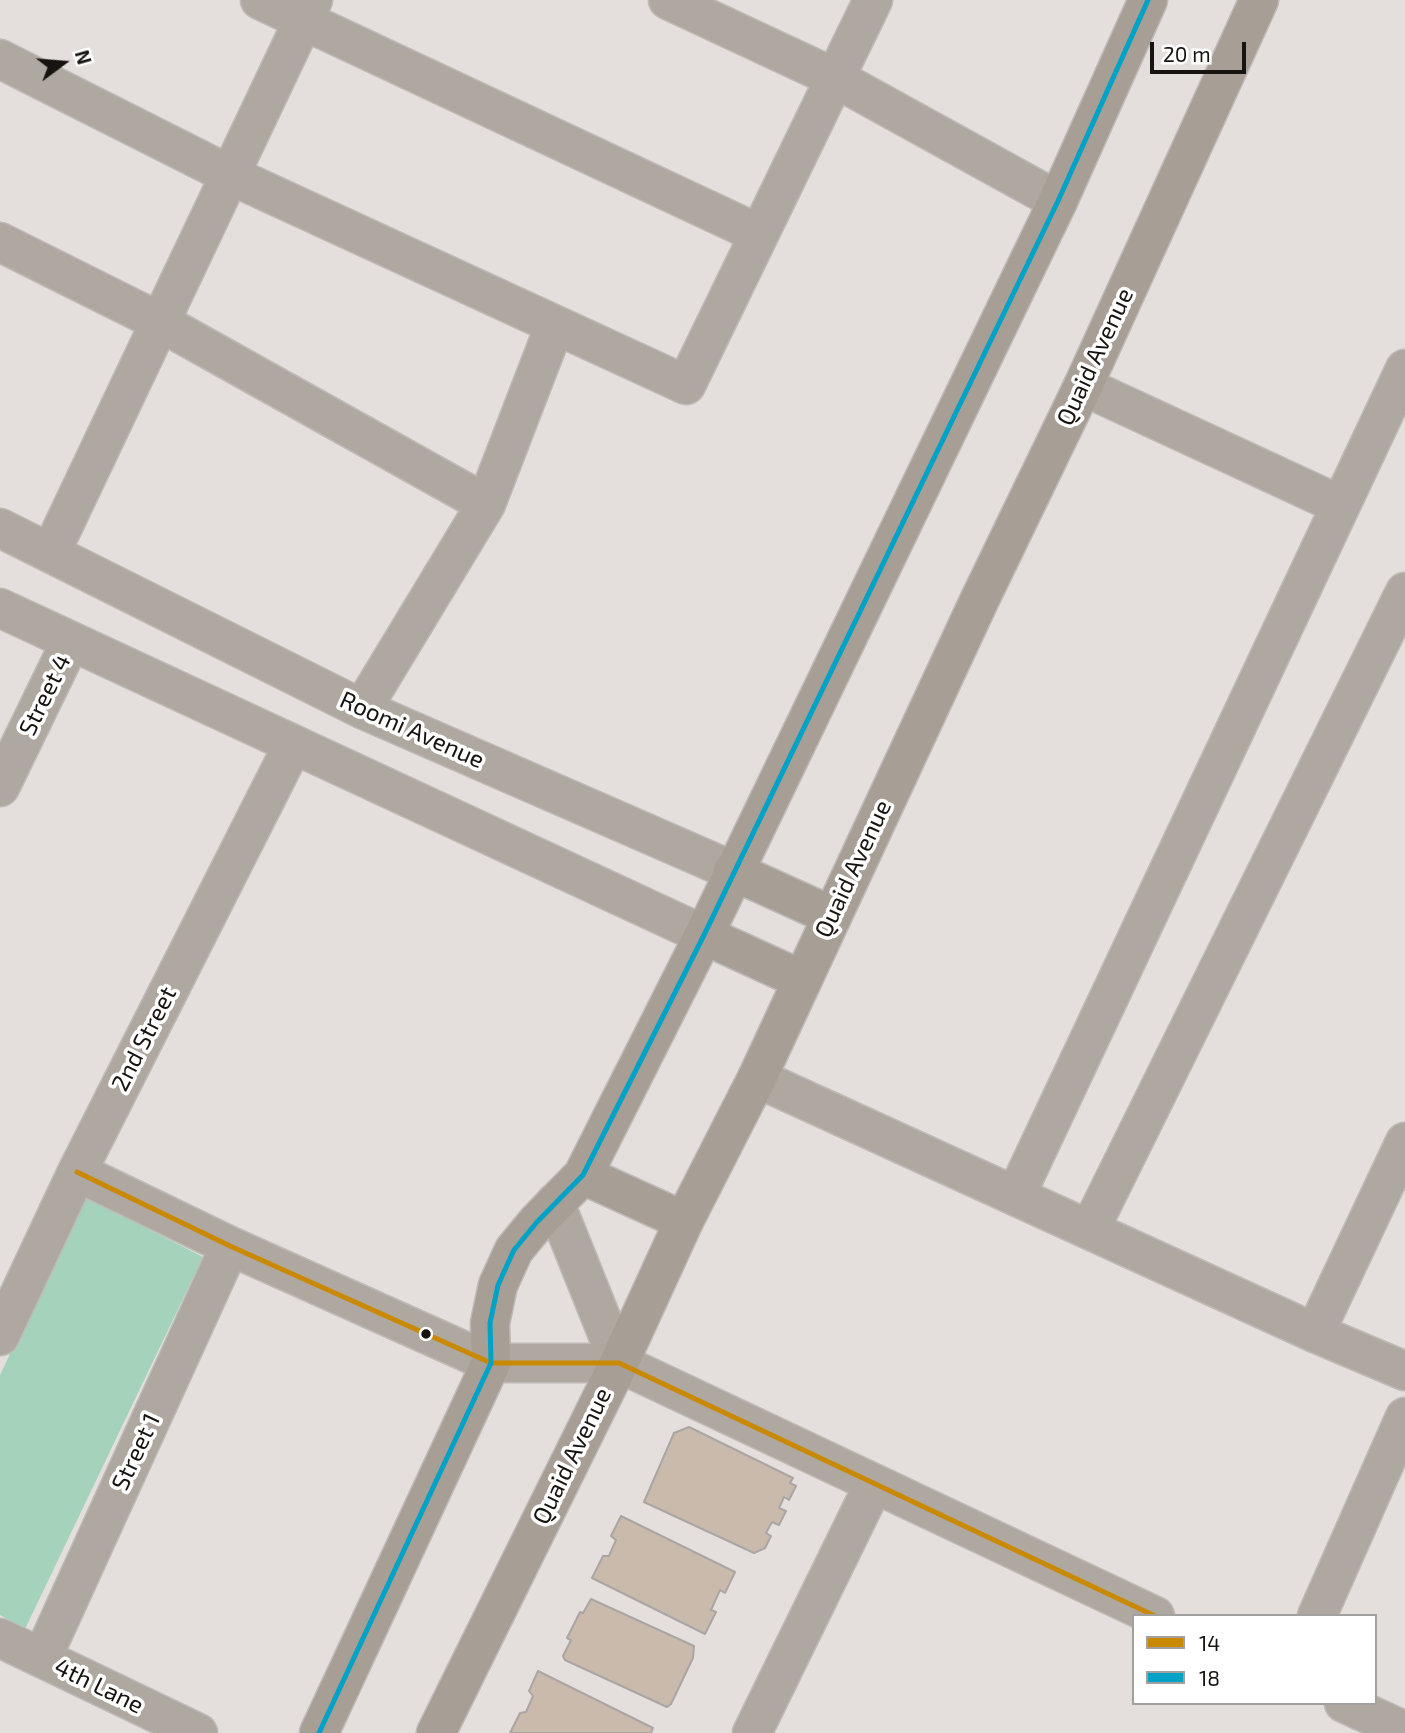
<!DOCTYPE html>
<style>
body{margin:0}
#map{position:relative;width:1405px;height:1733px;overflow:hidden;background:#e4dfdc;font-family:"Exo 2",sans-serif}
canvas{display:block}
.legend{position:absolute;left:1132px;top:1614px;width:245px;height:91px;box-sizing:border-box;background:#fff;border:2px solid #a2a1a0;margin:0;padding:9px 12px;list-style:none;font-size:21px;color:#161311}
.legend li{display:flex;align-items:center;gap:14px;height:35px}
.legend b{width:35px;border:2px solid #a2a1a0}
.north{position:absolute;left:28px;top:28px;width:70px;height:70px;-webkit-text-stroke:5px #fff;paint-order:stroke;rotate:74deg;font-size:19px;font-weight:700;line-height:28px;text-align:center;color:#161311}
.north::after{content:'';display:block;margin:auto;width:24px;height:32px;background:#161311;clip-path:polygon(50% 0,100% 100%,50% 72%,0 100%)}
.scale{position:absolute;left:1150px;top:42px;width:96px;height:32px;box-sizing:border-box;border:4px solid #161311;border-top:0;padding-left:9px;font-size:21px;line-height:24px;white-space:nowrap;color:#161311;-webkit-text-stroke:5px #fff;paint-order:stroke}
</style>
<div id="map">
<canvas width="1405" height="1733"></canvas>
<ul class="legend">
<li><b style="height:9px;background:#ca8903"></b>14</li>
<li><b style="height:9px;background:#01a2c5"></b>18</li>
</ul>
<div class="north">N</div>
<div class="scale">20 m</div>
</div>
<script>
const ctx = document.querySelector('canvas').getContext('2d');
ctx.lineJoin = 'round';
function fill(path, color) { ctx.fillStyle = color; ctx.fill(path, 'evenodd'); }
function stroke(path, color, width, dash) { ctx.strokeStyle = color; ctx.lineWidth = width; ctx.lineCap = dash ? 'butt' : 'round'; ctx.setLineDash(dash || []); ctx.stroke(path); }
function drawText(font, color, halo, rows, align = 'center') {
  ctx.font = font + ' "Exo 2",sans-serif'; ctx.lineWidth = 7; ctx.setLineDash([]); ctx.textBaseline = 'middle'; ctx.strokeStyle = halo; ctx.fillStyle = color; for (const [text, x, y, turn = 0] of rows) {
    ctx.save(); ctx.translate(x, y); ctx.rotate((+turn || 0) * Math.PI / 180); ctx.textAlign = isNaN(turn) ? turn : align; if (halo) ctx.strokeText(text, 0, 0); ctx.fillText(text, 0, 0); ctx.restore();
  }
}
fill(new Path2D(`
 M85,1197l118,60 -178,372 -25,-14v-240z`), '#a4d2ba');
const building = new Path2D(`
 M689,1427l104,51 -3,5 6,3 -7,14 -5,-3 -5,11 7,3 -7,14 -7,-3 -6,11 5,3 -6,12 -11,5 -110,-51 30,-69z
 M621,1516l114,56 -10,21 -5,-3 -9,20 5,2 -11,22 -113,-56 11,-22h6l7,-16 -5,-4z
 M591,1599l103,47 -1,12 -22,46 -4,3 -102,-47 -2,-4 8,-16 -4,-2 13,-26 3,1z
 M538,1671l115,57 -2,5h-141l10,-20 6,-1 7,-16 -4,-5z`);
fill(building, '#c9baac');
stroke(building, '#aaa6a4', 2);
const minor = new Path2D(`
 M260,0l499,234
 M668,0l167,78 223,123
 M0,59l230,116 456,210 187,-385
 M0,242l160,80 326,182
 M1083,386l257,119
 M0,528l362,181 371,162
 M51,552l262,-552
 M0,608l704,327
 M362,709l124,-205 69,-179
 M0,787l71,-146
 M757,1078l558,255 90,38
 M77,1172l153,74 261,117h128l536,253
 M1016,1195l389,-826
 M555,1203l64,160
 M1090,1229l315,-637
 M1315,1333l90,-191
 M0,1336l77,-164 216,-427
 M1317,1616l88,-199
 M0,1638l198,95
 M42,1658l188,-412
 M1344,1703l61,28
 M752,1733l122,-249`);
const major = new Path2D(`
 M733,871l99,45
 M704,935l98,45
 M583,1175l101,46
 M319,1733l172,-370 -1,-40 8,-38 16,-35 23,-28 46,-47 121,-240 354,-734 90,-201
 M436,1733l183,-370 65,-142 73,-143 222,-477 104,-215 176,-386`);
stroke(minor, '#bebab8', 41);
stroke(major, '#bebab8', 41);
stroke(minor, '#aea8a0', 38);
stroke(major, '#a79e96', 38);
stroke(new Path2D(`
 M77,1172l153,74 261,117h128l536,253`), '#ca8903', 5);
stroke(new Path2D(`
 M319,1733l172,-370 -1,-40 8,-38 16,-35 23,-28 46,-47 121,-240 354,-734 90,-201`), '#01a2c5', 5);
for (const [x, y, r, color] of [
 [426,1334,6,"#161311"]
]) { const dot = new Path2D(); dot.arc(x, y, r, 0, 2 * Math.PI); ctx.fillStyle = color; ctx.fill(dot); stroke(dot, '#fff', 2.5); }
drawText('24px', '#161311', '#fff', [
 ["Quaid Avenue",1095,357,-65],
 ["Street 4",45,695,-64],
 ["Roomi Avenue",412,730,24],
 ["Quaid Avenue",853,869,-65],
 ["2nd Street",144,1039,-63],
 ["Street 1",136,1452,-65],
 ["Quaid Avenue",572,1456,-64],
 ["4th Lane",99,1686,26]
]);
</script>
